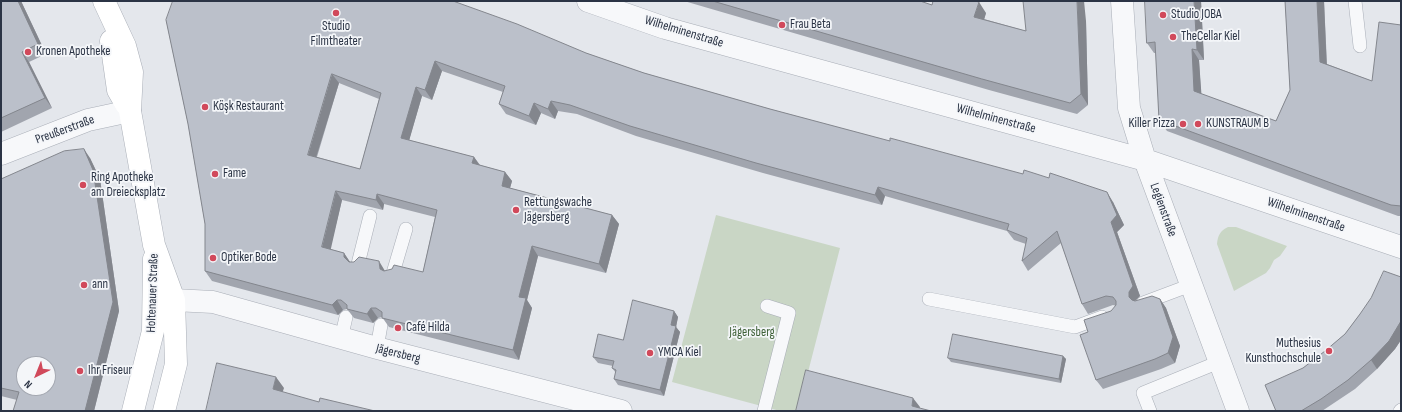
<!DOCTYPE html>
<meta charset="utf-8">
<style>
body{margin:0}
#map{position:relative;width:1402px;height:412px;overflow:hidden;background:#e4e7ec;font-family:"Sofia Sans Condensed",sans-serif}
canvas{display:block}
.frame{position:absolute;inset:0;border:2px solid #2b3445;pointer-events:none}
.north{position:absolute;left:16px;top:356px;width:40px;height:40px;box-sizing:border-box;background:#f4f6f9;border:1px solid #a4a8b1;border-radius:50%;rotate:223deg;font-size:11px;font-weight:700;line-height:16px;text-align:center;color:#2b3445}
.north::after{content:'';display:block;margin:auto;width:14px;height:18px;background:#d1495b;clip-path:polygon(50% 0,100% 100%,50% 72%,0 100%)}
</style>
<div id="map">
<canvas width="1402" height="412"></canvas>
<div class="frame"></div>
<div class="north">N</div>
</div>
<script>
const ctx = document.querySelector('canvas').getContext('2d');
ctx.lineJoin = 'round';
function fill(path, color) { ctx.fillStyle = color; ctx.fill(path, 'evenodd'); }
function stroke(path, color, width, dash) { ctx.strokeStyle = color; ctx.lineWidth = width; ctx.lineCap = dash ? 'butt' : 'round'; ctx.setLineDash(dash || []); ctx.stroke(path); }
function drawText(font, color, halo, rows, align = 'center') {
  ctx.font = font + ' "Sofia Sans Condensed",sans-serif'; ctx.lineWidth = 3.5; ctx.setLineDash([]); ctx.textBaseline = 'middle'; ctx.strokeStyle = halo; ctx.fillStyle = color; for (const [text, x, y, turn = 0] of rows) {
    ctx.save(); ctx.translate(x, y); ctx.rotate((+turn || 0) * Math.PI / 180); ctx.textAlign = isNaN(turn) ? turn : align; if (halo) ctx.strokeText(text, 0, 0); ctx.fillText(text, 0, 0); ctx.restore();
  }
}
fill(new Path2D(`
 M716,215l124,33 -42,163h-18l-108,-29z
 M1228,227h8l51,19 -7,10 -6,4 -4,8 -4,5 -32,18 -17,-47c1,-9 3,-13 11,-17z`), '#c9d6c5');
const service = new Path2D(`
 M1355,1l5,45
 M358,264l12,-48
 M393,273l13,-44
 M929,299l146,28 27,-10
 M1143,303l48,-18
 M341,339l5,-22
 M377,348l4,-23
 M764,411l25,-98 -22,-7
 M1150,411l-7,-18 76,-31
 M1400,411l1,-1`);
const minor = new Path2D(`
 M588,1l77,27 480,132 256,87
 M1122,1l7,107 16,52 93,251
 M1,154l87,-34 42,-9
 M174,300l39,2 164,46 244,63`);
const secondary = new Path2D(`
 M104,1l21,45 7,26 -2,39 24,134 20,55 2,64 -12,47
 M111,41l7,49 8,14
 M133,411l20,-80 1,-72`);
stroke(service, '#a9aeb7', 14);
stroke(minor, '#a9aeb7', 23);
stroke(secondary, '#a9aeb7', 23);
stroke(service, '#f7f8fa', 13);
stroke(minor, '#f7f8fa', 22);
stroke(secondary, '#fff', 22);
fill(new Path2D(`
 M1,1h20l25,53 -17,8 23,46 -51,24z
 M684,1h236l12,4 54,8 -2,6 42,12 60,-10 2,84 -11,9 -88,-24z
 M1201,1l3,59h-5l2,34 75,27 14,-31 -5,-89h39l3,63 45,17 29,-56v191h-3l-231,-85 -8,-11 -3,-67h-2l-7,-10z
 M166,20l420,33 58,20 126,36 343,93 11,23 -7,7 23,64 -5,5 25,-2 6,9 14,38 -5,17 -14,6 -58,20 -7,-9 -8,-48 23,-21 5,-5 -3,-1 -25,9 -6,-10 -21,-61 -33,28 -6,-10 4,-17 -12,-4 -7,-9 -122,-35 -3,9 -119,-32 -127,-37 -59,-22 -19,-3 -3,8 -14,-6 -5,12 -30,-11 -7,-10 4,-12 -61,-21 -10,29 -10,-4 -13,44 65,17 6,8 25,7 7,9 -2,7 102,27 7,9 -13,49 -68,-17 -11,44 5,8 -13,52 -130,-33 -7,-10 -4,1 -5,5 -19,-5 -7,-9 -4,1 -5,5 -126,-34 -7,-10v-47l-17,-100zM339,83l40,16 -19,70 -43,-12zM342,200l41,10 1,-6 51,13 -12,55 -38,-1 -35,-9 -6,-9 -14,-4z
 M90,158l10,21 19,132 -25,100h-81l4,-11 -16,-4v-217z
 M1401,277v63l-6,9 -18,20 -22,20 -33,22h-46l27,-43 22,-17 20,-17 15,-20z
 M674,311l4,6 -2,10 4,5 -16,64 -46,-11 -4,-6 2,-6 -4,-5 1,-2 -15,-3 -5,-6z
 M1063,356l3,3 -5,24 -110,-21 -3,-4z`), '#a1a5ae');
fill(new Path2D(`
 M18,1h3l25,53 -8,-10z
 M1077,1h7l2,20 2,84 -7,-11z
 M1194,1h7l3,59 -7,-10z
 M1317,1h7l3,71 -7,-10z
 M979,2l7,11 -4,14 -8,-10z
 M1192,49l7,11 3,42 -8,-11z
 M22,52l7,10 23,46 -7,-10z
 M435,61l7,10 -10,29 -7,-10z
 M332,74l7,9 -25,81 -6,-9z
 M416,87l6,9 -15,52 -6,-10z
 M551,101l7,10 -3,8 -7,-10z
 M534,103l7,10 -5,12 -7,-9z
 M84,149l6,9 10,21 19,132 -25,100h-9z
 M474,157l7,10 -9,-4z
 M505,172l7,9 -4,14 -6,-9z
 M878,187l7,9 -3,9 -7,-10z
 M336,191l6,9 -13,57 -7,-10z
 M1107,192l6,10 11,23 -7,7 23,64 -5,5 1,5 -7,-9 -18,-75z
 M377,194l7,10 -1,6 -7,-10z
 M612,215l7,9 -13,49 -7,-9z
 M532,246l6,10 -11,44 5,8 -13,52 -6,-10 6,-53z
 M344,253l6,9v5l-6,-10z
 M379,261l6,10 2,7 -7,-9z
 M1160,299l6,9 14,38 -5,17 -7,-10z
 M337,300l6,10 -5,5 -6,-10z
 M371,308l7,10 -5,5 -6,-9z
 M674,311l4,6 -2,10 4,5 -16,64 -4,-6 11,-65z
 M1401,321v19l-6,9 -18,20 -6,-9z
 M1063,356l3,3 -5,24 -2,-4z
 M276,377l8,11 -4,12 -7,-11z
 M913,398l7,9 -1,4 -7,-5z`), '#83868d');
const building = new Path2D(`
 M1,1h17l20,43 -16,8 23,46 -44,20z
 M173,1h280l64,23 69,29 58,20 126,36 120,32v-3l133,36 1,-4 25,8 1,-5 57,19 10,23 -6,7 22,64 -4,6v5l3,3 3,1 17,-5 8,3 13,38 -5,16 -13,6 -59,21 -16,-45 8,-3 -4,-12 27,-9 5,-6v-4l-3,-4 -7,-1 -24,8 -25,-73 -35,30 5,-23 -20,-8 2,-6 -131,-37 -3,8 -119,-32 -126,-37 -60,-21 -19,-4 -3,8 -14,-6 -5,13 -30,-12 6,-18 -70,-25 -10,29 -9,-3 -15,51 73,19 -2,6 33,9 -3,14 110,29 -13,49 -67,-18 -13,51 7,1 -13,52 -131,-32v-6l-6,-4h-5l-4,6 -20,-5v-4l-6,-5h-4l-5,5 -127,-34v-47l-17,-100 -22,-104zM332,74l49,19 -21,76 -52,-14zM336,191l40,9 1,-6 60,16 -14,62 -29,-7 -2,4 -8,2 -4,-2 -1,-8 -20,-4 -5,5h-5l-5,-5v-4l-22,-6z
 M713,1h207l12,4 1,-4h42l4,1 -5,15 52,14 -3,-30h54l4,93 -11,9 -88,-24z
 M1145,1h49l3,49 -5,-1 2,42 82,30 14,-31 -5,-89h32l3,61 52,19 7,-59 22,3v181l-10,-1 -232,-85 -4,-78 -8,1z
 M84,149l9,21 20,132 -28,109h-72l6,-19 -18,-4v-209l63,-28zM24,364h24v24h-24z
 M1384,271l17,6v44l-12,20 -18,19 -23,20 -27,19 -20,12h-25l-11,-26 38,-17 22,-17 20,-17 15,-20 11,-16z
 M633,300l41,11 -3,14 5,1 -16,64 -46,-11 2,-9 -4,-2 2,-7 -21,-4 5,-23 25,6z
 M953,334l110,22 -4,23 -111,-21z
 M217,363l59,14 -3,12 46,13 1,-4 55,13h-169z
 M806,370l107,28 -1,8 19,5h-135z`);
fill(building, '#bbc0ca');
stroke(building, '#83868d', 1);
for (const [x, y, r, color] of [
 [336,13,4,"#d1495b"],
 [1163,15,4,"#d1495b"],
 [782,25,4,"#d1495b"],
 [1173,37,4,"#d1495b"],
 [28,52,4,"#d1495b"],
 [205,107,4,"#d1495b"],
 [1183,124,4,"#d1495b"],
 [1198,124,4,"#d1495b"],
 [215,174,4,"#d1495b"],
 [83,185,4,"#d1495b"],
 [516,210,4,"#d1495b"],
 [213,258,4,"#d1495b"],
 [84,285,4,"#d1495b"],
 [398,328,4,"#d1495b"],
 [1329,351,4,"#d1495b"],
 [650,353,4,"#d1495b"],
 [80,371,4,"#d1495b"]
]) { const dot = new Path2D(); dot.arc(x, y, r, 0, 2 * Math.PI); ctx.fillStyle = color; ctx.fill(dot); stroke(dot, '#f4f6f9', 1.5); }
drawText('13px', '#2b3445', '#f4f6f9', [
 ["Studio JOBA",1171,15],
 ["Frau Beta",790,25],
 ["Studio",336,27,"center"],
 ["Filmtheater",336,42,"center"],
 ["TheCellar Kiel",1181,37],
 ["Kronen Apotheke",36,52],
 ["Köşk Restaurant",213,107],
 ["Killer Pizza",1175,124,"right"],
 ["KUNSTRAUM B",1206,124],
 ["Fame",223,174],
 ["Ring Apotheke",91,178],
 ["am Dreiecksplatz",91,193],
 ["Rettungswache",524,203],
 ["Jägersberg",524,218],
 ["Optiker Bode",221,258],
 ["ann",92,285],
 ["Café Hilda",406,328],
 ["Muthesius",1321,344,"right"],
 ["Kunsthochschule",1321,359,"right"],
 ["YMCA Kiel",658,353],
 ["Ihr Friseur",88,371]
], 'left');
drawText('13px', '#2b3445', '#f4f6f9', [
 ["Wilhelminenstraße",684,32,17],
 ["Wilhelminenstraße",996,119,15],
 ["Preußerstraße",65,130,-20],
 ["Legienstraße",1163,210,70],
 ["Wilhelminenstraße",1306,215,19],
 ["Holtenauer Straße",153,293,-88],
 ["Jägersberg",398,354,14]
]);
drawText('13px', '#3f6138', '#f4f6f9', [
 ["Jägersberg",752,333]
]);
</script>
